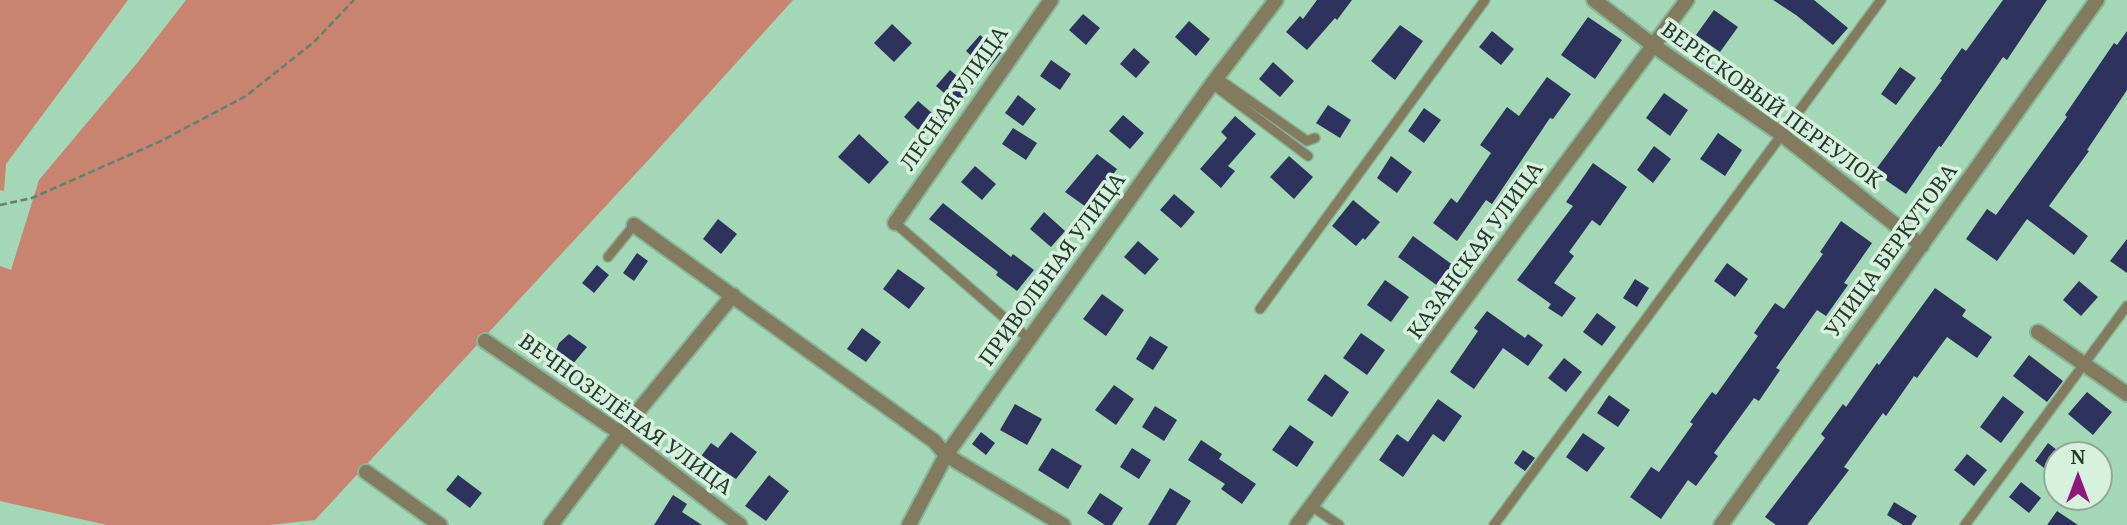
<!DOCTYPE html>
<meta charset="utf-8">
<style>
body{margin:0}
#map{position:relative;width:2127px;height:525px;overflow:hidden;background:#a3d7b5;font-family:"Noto Serif",serif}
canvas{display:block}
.north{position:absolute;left:2043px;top:441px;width:70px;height:70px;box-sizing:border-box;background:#d7f1df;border:2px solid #90a898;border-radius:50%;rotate:0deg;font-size:19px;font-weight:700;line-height:28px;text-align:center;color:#263b2e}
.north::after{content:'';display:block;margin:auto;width:24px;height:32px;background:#8d1a7b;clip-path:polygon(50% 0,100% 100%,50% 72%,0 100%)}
</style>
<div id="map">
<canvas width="2127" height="525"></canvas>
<div class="north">N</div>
</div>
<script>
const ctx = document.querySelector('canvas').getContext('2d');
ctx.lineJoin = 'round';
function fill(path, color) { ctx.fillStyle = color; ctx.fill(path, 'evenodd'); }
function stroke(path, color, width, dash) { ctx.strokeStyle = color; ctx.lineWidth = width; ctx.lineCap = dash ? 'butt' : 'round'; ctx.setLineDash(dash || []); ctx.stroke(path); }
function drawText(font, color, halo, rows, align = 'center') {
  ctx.font = font + ' "Noto Serif",serif'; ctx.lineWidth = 7; ctx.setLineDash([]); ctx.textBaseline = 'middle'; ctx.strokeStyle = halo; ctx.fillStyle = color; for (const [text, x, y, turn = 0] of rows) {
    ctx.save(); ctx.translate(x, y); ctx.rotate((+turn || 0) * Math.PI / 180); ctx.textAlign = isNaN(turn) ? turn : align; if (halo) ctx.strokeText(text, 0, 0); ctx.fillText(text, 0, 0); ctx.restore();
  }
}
fill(new Path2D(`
 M0,0h128l-122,164 -2,27 -4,-1z
 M186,0h607l-140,155 -338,365 -46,5h-162l-107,-24v-235l11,4 28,-90 99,-118z`), '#c88371');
fill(new Path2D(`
 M1317,0h35l-15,20 -2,-2 -28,32 -21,-18 14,-16 3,3z
 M1773,0h41l34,28 -15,17 -37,-30z
 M2003,0h44l-40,60 -4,-3 -62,90 -2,-1 -33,48 -32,-22 68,-92 -2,-1 22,-31 4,3z
 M1714,10l24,17 -18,25 -24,-17z
 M1083,14l17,14 -14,17 -17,-15z
 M1588,17l34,23 -27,39 -34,-24z
 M1189,21l21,18 -14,17 -21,-19z
 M892,24l20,19 -18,19 -20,-19z
 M1400,25l23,16 -28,39 -24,-19z
 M1492,31l22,18 -13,16 -22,-18z
 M2127,31v59l-40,60 2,1 -40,55 39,30 -14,19 -47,-36 -30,42 -31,-22 21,-30 9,6 71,-98 -2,-2 49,-72 3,2z
 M980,35l21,18 -14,17 -21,-19z
 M1134,48l16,14 -14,16 -16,-14z
 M1051,60l20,14 -11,16 -20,-14z
 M1273,62l21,19 -14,16 -21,-18z
 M1900,67l16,11 -20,27 -15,-11z
 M950,70l21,18 -14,16 -21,-18z
 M1547,77l24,17 -18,25 -3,-1 -58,86 -6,-4 -29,41 -24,-18 18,-25 6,5 34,-50 -11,-8 27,-38 12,9z
 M1664,93l24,17 -18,26 -24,-18z
 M1018,95l18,14 -13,17 -18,-13z
 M918,101l21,18 -14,17 -21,-19z
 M1328,105l23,15 -11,18 -24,-15z
 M1424,108l17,12 -17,23 -16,-12z
 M1123,115l21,18 -14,16 -21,-18z
 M1235,116l21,18 -28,32 7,5 -14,17 -21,-19 27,-31 -6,-6z
 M1013,128l24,15 -11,17 -24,-16z
 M1718,133l24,17 -17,26 -25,-17z
 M859,134l30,28 -20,22 -31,-27z
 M1654,146l17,13 -18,24 -16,-13z
 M1097,154l20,15 -28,40 -24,-17z
 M1289,156l24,21 -19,22 -24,-22z
 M1391,156l21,16 -15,21 -20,-15z
 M1593,163l34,24 -27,39 -8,-6 -23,32 5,4 -20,27 22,15 -14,19 -14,-9 3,-4 -34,-24 56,-74 -7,-4z
 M975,166l21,18 -14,16 -21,-18z
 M1174,194l21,18 -14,16 -21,-18z
 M1353,200l27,22 -15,18 -2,-2 -7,8 -24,-20z
 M943,203l68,54 2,-3 21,16 -17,21 -21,-16 2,-3 -69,-53z
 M1044,212l21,19 -14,16 -21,-18z
 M718,219l19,15 -16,20 -18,-15z
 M1841,221l31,22 -28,40 4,2 -22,31 -9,-6 -41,58 4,2 -21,31 -5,-3 -40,55 4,3 -22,30 -8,-6 -27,39 -31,-22 21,-30 8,5 34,-48 -3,-2 22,-30 4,3 42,-59 -4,-3 21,-30 9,6 39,-55 -3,-2z
 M1413,236l44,32 -15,21 -44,-32z
 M2127,239v34l-17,-12z
 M1138,241l21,18 -14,16 -21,-18z
 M637,253l11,8 -14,20 -11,-8z
 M1727,263l21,16 -13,18 -21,-16z
 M597,265l12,10 -15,18 -12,-10z
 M898,269l27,19 -16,21 -26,-20z
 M1635,279l14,9 -12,19 -14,-9z
 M1385,280l24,17 -18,25 -24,-17z
 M2079,281l19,16 -17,19 -18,-16z
 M1935,288l31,22 -4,6 30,21 -15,21 -30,-21 -30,41 -3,-2 -28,40 -3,-3 -39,54 5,3 -42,55h-31l-11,-8 60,-79 -4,-4 22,-30 3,3 31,-44 2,2z
 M1102,294l22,16 -18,26 -23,-17z
 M1487,311l38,27 3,-4 15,11 -15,21 -25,-18 -29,41 -24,-17 28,-41 -4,-3z
 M1597,313l19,14 -14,19 -19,-14z
 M862,328l19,14 -15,20 -19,-13z
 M1361,333l24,17 -18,25 -24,-17z
 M569,334l18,13 -15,18 -12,-6 -4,-8 3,-8z
 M1150,336l18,11 -15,23 -17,-11z
 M2029,355l34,26 -16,21 -34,-26z
 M1564,358l18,14 -16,20 -18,-14z
 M1325,374l24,18 -17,25 -25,-17z
 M1114,385l20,14 -18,26 -21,-15z
 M2087,392l25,20 -19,23 -25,-21z
 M1609,395l21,15 -12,17 -21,-14z
 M2003,396l21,16 -23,31 -21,-16z
 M1438,399l24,17 -18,26 -11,-8 -30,43 -24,-17 18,-26 11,8z
 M1015,404l27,15 -15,26 -27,-15z
 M1155,406l22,14 -13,21 -22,-14z
 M1290,425l24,17 -17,25 -25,-17z
 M731,432l26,20 -21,27 -12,-8 -3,4 -6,-5 -7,9 -15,-12 18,-24 7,5z
 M981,432l14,11 -9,12 -14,-11z
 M1583,433l22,15 -18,24 -21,-15z
 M1201,440l21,14 -3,5 37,25 -14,20 -21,-15 4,-5 -37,-24z
 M2048,443l9,7v16l-5,8 -17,-13z
 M1052,448l30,18 -14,23 -30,-19z
 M1132,448l19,12 -12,19 -19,-12z
 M1523,450l12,8 -10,13 -11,-8z
 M1967,454l20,16 -13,16 -20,-16z
 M458,475l24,18 -12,15 -24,-18z
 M769,475l20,16 -23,30 -21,-15z
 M2021,482l20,16 -12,15 -20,-16z
 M1170,488l21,13 -15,24h-28z
 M1100,493l23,15 -11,17h-7l-18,-12z
 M673,495l14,9 -5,8 20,13h-48z
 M1894,502l23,14 -6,9h-8l-16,-10z
 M2057,511l21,14h-31z`), '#2d335c');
const lane = new Path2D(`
 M1217,78l90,63 8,-3
 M1212,84l96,72
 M895,223l134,116
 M608,257l26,-32
 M1260,309l225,-309
 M1313,507l26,18
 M1494,525l387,-525
 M1965,525l162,-219`);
const street = new Path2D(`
 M1594,0l60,46 127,88 141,112
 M895,223l156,-223
 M634,225l300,216 12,14 -37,70
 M2038,332l89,62
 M485,341l135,92 120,92
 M366,472l74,53
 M551,525l69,-92 113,-138
 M1063,525l-117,-70 266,-371 64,-84
 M1297,525l390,-525
 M1721,525l376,-525`);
stroke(lane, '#88b597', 12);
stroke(street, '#88b597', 18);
stroke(new Path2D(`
 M0,205l32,-7 129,-57 85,-45 68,-54 40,-42`), '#5f826c', 2.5, [7, 3.5]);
stroke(lane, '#827b5f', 9);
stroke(street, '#827b5f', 14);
drawText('21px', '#263b2e', '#d7f1df', [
 ["ЛЕСНАЯ УЛИЦА",955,99,-55],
 ["ВЕРЕСКОВЫЙ ПЕРЕУЛОК",1771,106,36],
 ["КАЗАНСКАЯ УЛИЦА",1476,251,-54],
 ["УЛИЦА БЕРКУТОВА",1892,251,-54],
 ["ПРИВОЛЬНАЯ УЛИЦА",1053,270,-54],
 ["ВЕЧНОЗЕЛЁНАЯ УЛИЦА",625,415,36]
]);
</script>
